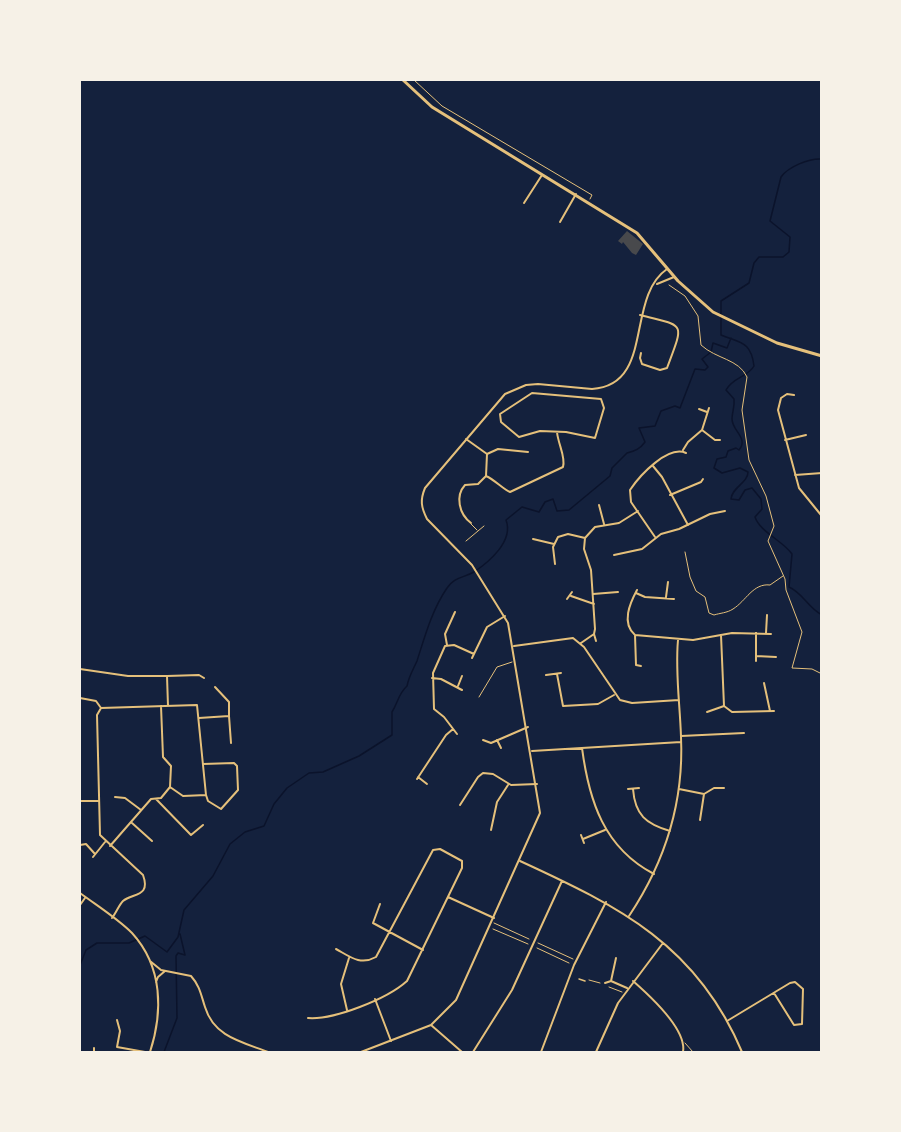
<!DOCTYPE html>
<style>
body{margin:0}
#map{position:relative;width:901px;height:1132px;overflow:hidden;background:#14213d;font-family:Helvetica,sans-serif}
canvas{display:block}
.frame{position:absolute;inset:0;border:81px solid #f6f1e7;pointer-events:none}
</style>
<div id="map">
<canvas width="901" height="1132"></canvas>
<div class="frame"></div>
</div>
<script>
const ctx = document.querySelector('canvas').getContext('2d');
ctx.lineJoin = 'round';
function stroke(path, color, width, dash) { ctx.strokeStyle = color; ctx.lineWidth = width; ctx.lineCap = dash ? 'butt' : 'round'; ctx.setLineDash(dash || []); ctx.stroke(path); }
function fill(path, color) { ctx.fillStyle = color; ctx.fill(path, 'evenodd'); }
stroke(new Path2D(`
 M822,159c-13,-1 -34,8 -41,18l-11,44 20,16 -1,15 -6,5h-24l-5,6 -5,20 -28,18v34c19,8 30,6 33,31 -6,11 -21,11 -28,24l8,9c1,8 -2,13 -2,20 0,12 17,19 7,31l-3,-2 -8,3 -2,6 -9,2 -3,9 8,5 18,-5 8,4c0,11 -16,15 -17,27l8,1 6,-10 7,-2 9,11 1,10 -7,8c5,15 28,24 37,37l-3,33c14,6 19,21 33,28
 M80,965l6,-15 11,-7h32l16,-7 22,16 11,-15 6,-27 29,-34 17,-32 15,-12 19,-6 10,-22 13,-16 22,-15 14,-1 36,-16 33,-21v-23c6,-9 6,-18 15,-26 2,-10 6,-16 10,-25 8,-25 15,-51 30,-73 7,-11 16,-10 27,-16 15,-10 40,-31 32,-52l16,-13 17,5 6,-10 8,-3 4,12 12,-1 41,-34 2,-8 15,-15c8,-2 13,-4 18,-11l-6,-14 16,-2 6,-15 14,-5 5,2 15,-39 10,1 3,-3 -6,-8 9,-7 2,-9 14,5 4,-10
 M164,1052l13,-34 -1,-62 2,-3 7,2 -5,-21`), '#0b132b', 1.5);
fill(new Path2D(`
 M627,231l16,13 -7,11 -4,-2 -9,-11 -1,2 -4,-3z`), '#48494c');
stroke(new Path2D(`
 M414,80l28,26 150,89 -2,4
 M669,285l16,11 13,20 3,29c15,14 38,14 46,32l-5,33 7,50 17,36 8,30 -6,15 17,38 1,11 16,42 -10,36 20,1 10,5
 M685,552l5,25 6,14 9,6 4,16 5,2c6,-2 13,-2 19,-6 13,-8 20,-26 37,-24l13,-9
 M494,923l35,16
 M493,929l35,15
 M538,943l35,16
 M537,948l32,15
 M589,980l11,3
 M609,987l13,5`), '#e5c07b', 1);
stroke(new Path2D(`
 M471,524l6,6
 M466,541l18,-15
 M479,697l18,-30 15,-5
 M685,1043l8,9`), '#e5c07b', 1);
stroke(new Path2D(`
 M579,979l6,2`), '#e5c07b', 1.5);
stroke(new Path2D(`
 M524,203l18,-28
 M560,222l16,-28
 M640,315c45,12 45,5 27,53l-7,2 -18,-6 -2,-6 1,-5
 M532,393l69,6 3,9 -9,30 -29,-6 -26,-1 -21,6 -18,-15 -1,-8z
 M794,395l-7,-1 -6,4 -3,12 21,78 22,27
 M699,409l8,3
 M702,430l13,10h5
 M466,439l21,15 -1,22c9,4 18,14 24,16l53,-25c3,-10 -5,-23 -6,-35
 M785,440l21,-5
 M683,450l5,-8 14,-12 7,-22
 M487,454l11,-5 30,3
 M653,466l9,11 26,48
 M795,475l27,-2
 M670,495l31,-13 2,-3
 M599,505l5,19
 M471,523c-12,-9 -16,-27 -6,-38l13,-1 8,-8
 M655,537l-24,-35 -1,-12c10,-15 38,-45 56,-37
 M533,539l21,5
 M614,555l28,-6 19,-15 18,-5 31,-15 15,-3
 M555,564l-2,-17 5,-10 10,-3 17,4
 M637,590c-7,13 -16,33 -2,45l58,5 39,-7 39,1
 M636,593l9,4 29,2
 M593,594l25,-2
 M571,596l23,8
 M666,597l2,-15
 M567,599l5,-7
 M766,633l1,-18
 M594,634l2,7
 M635,635l1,30 5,1
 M721,635l3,71 8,6 42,-1
 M581,643l13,-9 1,-5 -4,-59 -7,-21 1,-11 10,-11 24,-4 19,-12
 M447,645l-2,-11 10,-22
 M514,646l59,-8 11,9 36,53 12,3 47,-3
 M756,656l20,1
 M472,658l15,-31 18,-11
 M756,661v-28
 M80,669l48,7h39
 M557,674l6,32 35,-2 16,-9
 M546,675l15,-2
 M432,678l9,1 21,11
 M764,683l6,28
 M458,686l4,-10
 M215,687l14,15v14
 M80,698l16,3 5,7
 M168,706l-1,-30 32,-1 5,3
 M707,712l17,-6
 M199,718l30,-2 2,27
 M457,734l-13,-17 -10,-8 -1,-36 12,-27 9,-1 20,9
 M681,736l63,-3
 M483,740l8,3 37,-16
 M497,740l4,8
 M582,748c7,53 22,100 72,126
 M532,751l149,-9
 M203,764l31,-1 3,3 1,24 -17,19 -13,-8 -2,-6
 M418,777l9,7
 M417,779l29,-44 7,-6
 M628,789l11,-1
 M633,789c2,26 13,35 37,42
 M679,789l25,5 -4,26
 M704,794l10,-6h10
 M115,797l10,1 16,12
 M156,799l35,36 12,-10
 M80,801h18
 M460,805l18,-28 5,-4 10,1 18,11 26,-1
 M132,823l20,18
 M491,830l6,-28 11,-17
 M581,835l3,8
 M583,839l22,-9
 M80,845l6,-1 9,10
 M110,846l41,-47 10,-1 9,-11 1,-21 -8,-9 -2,-51
 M93,857l12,-15
 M520,861c100,46 177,84 222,191
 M448,897l46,21
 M380,904l-7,19 50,27
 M629,916c36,-54 55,-114 52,-179 -1,-33 -6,-65 -3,-97
 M112,918c4,-5 7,-13 11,-17 10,-8 28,-4 20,-26l-43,-40 -3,-120 4,-7 96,-3 9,90 -23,1 -13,-9
 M611,981l16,7
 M633,981c16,14 54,49 50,71
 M605,983l6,-2 5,-23
 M375,999l16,42
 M347,1010l-6,-26 8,-26
 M308,1018c26,2 79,-19 99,-37l55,-113v-7l-22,-12 -7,1 -57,107c-16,9 -27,-1 -40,-8
 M117,1020l3,11 -3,16 28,5
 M727,1021l63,-38 5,-1 8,7 -1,35 -8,1 -20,-32
 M94,1052v-4
 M473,1052l39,-62 50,-109
 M541,1052l33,-87 32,-63
 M596,1052l22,-49 45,-60`), '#e5c07b', 2);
stroke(new Path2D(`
 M657,284l17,-7
 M80,893c16,12 37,25 52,40 31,34 31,79 18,119
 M80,905l5,-7
 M150,961l11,9 30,6c9,10 10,19 14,31 9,30 37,35 63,45
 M156,982l2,-5 7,-6
 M431,1025l31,27
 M361,1052l70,-27 25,-25 84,-187 -32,-190 -36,-58 -45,-46c-6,-12 -7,-19 -2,-31l80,-94 21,-9 12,-1 54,5c63,-4 33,-91 75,-120`), '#e5c07b', 2);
stroke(new Path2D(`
 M403,80l29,27 205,126 41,48 35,31 64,31 45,13`), '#e5c07b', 3);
</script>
